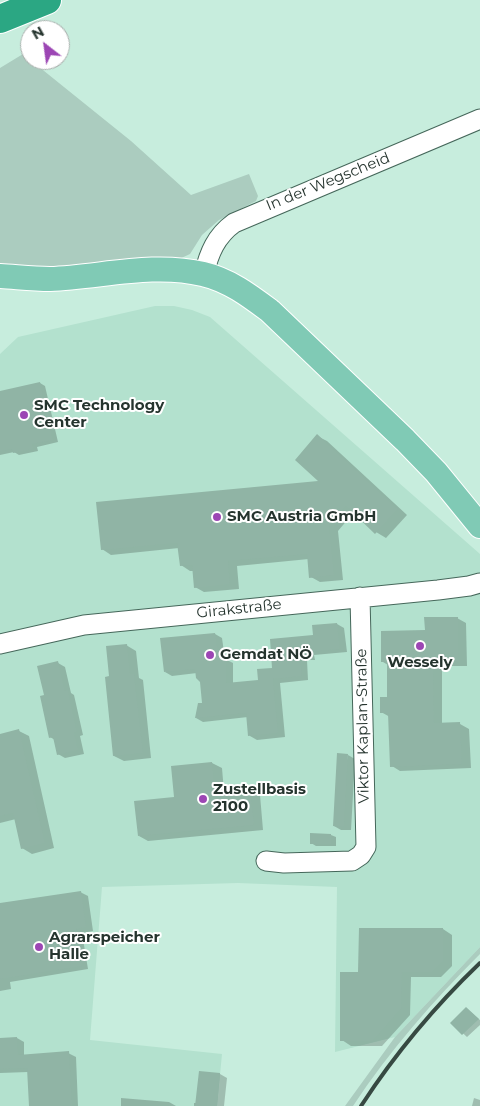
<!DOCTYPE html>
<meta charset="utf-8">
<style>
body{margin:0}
#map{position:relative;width:480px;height:1106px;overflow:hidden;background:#c7eddd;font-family:Montserrat,sans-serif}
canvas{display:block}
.north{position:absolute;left:20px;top:20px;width:50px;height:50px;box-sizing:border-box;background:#fff;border:1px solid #a8aeab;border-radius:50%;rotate:330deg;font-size:14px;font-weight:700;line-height:20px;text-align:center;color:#25342e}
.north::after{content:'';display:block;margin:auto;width:18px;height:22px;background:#9c46b4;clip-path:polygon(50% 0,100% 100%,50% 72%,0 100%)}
</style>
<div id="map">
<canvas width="480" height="1106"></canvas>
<div class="north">N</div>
</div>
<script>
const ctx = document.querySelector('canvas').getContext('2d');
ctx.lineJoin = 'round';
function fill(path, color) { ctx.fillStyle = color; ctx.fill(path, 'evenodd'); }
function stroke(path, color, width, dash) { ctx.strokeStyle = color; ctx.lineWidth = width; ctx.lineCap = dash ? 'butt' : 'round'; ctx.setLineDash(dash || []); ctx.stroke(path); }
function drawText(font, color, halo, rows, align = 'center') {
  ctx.font = font + ' Montserrat,sans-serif'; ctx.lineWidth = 4; ctx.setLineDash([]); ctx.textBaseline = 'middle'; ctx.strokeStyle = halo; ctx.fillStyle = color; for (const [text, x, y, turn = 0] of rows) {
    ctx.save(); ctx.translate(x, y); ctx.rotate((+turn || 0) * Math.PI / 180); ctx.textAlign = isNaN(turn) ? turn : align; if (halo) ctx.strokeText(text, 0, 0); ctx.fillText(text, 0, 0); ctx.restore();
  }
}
fill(new Path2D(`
 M155,306h19l18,4 18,7 270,237v393l-85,90 -60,15 2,-165 -99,-4 -136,4 -12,153 132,14 -5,52h-217v-752l18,-17z`), '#b3e1ce');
fill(new Path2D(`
 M23,54l108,87 60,54 58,-21 9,22 -2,5 -37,19 -17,15 -12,19 -15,7 -175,8v-201z
 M480,947v7c-47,47 -90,96 -127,152h-8l50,-69z`), '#abccbf');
fill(new Path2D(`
 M40,383l5,3 13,56 -21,5 1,4 -19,4 -5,-3 -14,3v-63z
 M317,436l10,5 80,74 -21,23 -10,-6 -22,-20 -16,19 5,49 -23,2 -9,-5 -2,-18 -72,7 2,23 -35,3 -9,-5 -2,-16h-3l-9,-6 -2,-17 -68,7 -9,-6 219,-68z
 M457,618l9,5 1,43h-25v58h18l9,5 2,39 -71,3 -8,-5 -2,-49 -9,-5 8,-14 -1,-33 -5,-3 43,-31z
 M337,624l7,4 3,24 -33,3 1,5h-8l1,20 -28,3 5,54 -28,3 -7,-4 -2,-19 -45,5 -7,-4 8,-14 -3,-22 -4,-9 -25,3 -7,-4 50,-38 7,4 3,21 8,4v21l27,-3 54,-45 -1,-10z
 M126,645l10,6 3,27 4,2 8,78 -27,3 -10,-5 -4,-79z
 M58,663l7,4 6,26 3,2 9,40 -3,1 4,18 -19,4 -7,-4 -3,-14 -5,-3 -5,-41z
 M19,731l10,5 25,112 -22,6 -10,-6 -6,-29 -16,4v-88z
 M348,755l7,4 -4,71h-10l-7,-4z
 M212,763l10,5 2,24 26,-3 10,6 3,35 -115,11 -9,-5 37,-38 -3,-31z
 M311,835h20l5,2v9h-20l-5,-3z
 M80,892l8,4 5,35 -11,2 6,36 -78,13 1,7 -11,2v-87z
 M360,929h83l9,6v31l-11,11h-30l-1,38 -28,31h-31l-9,-6 18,-67z
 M466,1008l14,12v5l-13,12 -15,-14z
 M17,1038l7,4v14l44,-3 8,4 2,49h-48l-2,-34 -28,1v-34z
 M200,1072l20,2 7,4 -3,28h-30v-3h3z
 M121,1098l48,4 7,4h-55z
 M474,1098l6,2v6h-8z`), '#0003');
fill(new Path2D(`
 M40,382l13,58 -21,4 1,5 -20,4 -1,-4 -12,2v-60z
 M317,434l81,75 -23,25 -29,-28 -17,19 5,50 -25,3 -2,-24 -79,7 2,23 -36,4 -2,-23 -12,1 -3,-23 -76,7 -5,-48 222,-21 -23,-21z
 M424,617h34v44l-25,1 1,61 26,-1 2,42 -72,3 -2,-54h-8v-16h7v-35h-6v-31l44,-1z
 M337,623l3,26 -32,3v4l-8,1 2,19 -29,3 5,54 -30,3 -2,-23 -51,5 3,-15h4l-2,-21 -4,-4 -1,-9 -31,3 -4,-34 55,-5 4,25h7v25l32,-3 -1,-11 15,-1 -2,-29 43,-4 -1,-10z
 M127,644l3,30h4l9,79 -30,3 -8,-79 4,-1 -3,-30z
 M58,661l7,30 3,-1 9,42h-3l4,18 -21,5 -4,-18 -4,1 -9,-42 4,-1 -7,-29z
 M19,729l26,114 -24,6 -8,-36 -13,3v-82z
 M337,753l11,1 -4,73 -11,-1z
 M212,762l3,30 35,-4 4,37 -116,11 -4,-35 40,-4 -3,-31z
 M310,833l21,1v10h-21z
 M81,891l5,36 -10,2 6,37 -82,13v-76z
 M359,928h84v33l-11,11h-30l-1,37 -28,32h-33v-69h18z
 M466,1007l13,12 -17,16 -12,-12z
 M17,1037l1,18 51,-4 3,55h-43l-2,-38 -27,1v-31z
 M199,1071l21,2 -3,33h-22z`), '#90b4a5');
const minor = new Path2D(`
 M204,274c5,-21 12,-38 30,-51l246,-104
 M0,644l84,-19 354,-35 31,-4 11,-3
 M266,861l18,2 68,-2 9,-6 5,-8 -6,-250`);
const major = new Path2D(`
 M0,276c17,1 33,3 50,3 51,-2 103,-17 153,-5 26,6 47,22 67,37l135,129 31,32 44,54`);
const highway = new Path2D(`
 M0,19l47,-19`);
stroke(minor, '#45675a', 21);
stroke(major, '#fff', 26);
stroke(highway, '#fff', 30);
stroke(minor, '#fff', 19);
stroke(major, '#80cab5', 24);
stroke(highway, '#2ba783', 28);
stroke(new Path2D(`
 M361,1106c34,-52 74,-100 119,-143`), '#374942', 4);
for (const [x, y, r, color] of [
 [24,415,5,"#9c46b4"],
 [217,517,5,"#9c46b4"],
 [420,646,5,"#9c46b4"],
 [210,655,5,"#9c46b4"],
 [203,799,5,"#9c46b4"],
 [39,947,5,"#9c46b4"]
]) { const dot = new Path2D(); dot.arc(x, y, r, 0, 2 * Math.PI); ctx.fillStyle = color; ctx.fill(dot); stroke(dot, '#fff', 2); }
drawText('15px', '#25342e', '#fff', [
 ["In der Wegscheid",328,182,-22],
 ["Girakstraße",239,609,-6],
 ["Viktor Kaplan-Straße",363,726,-91]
]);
drawText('bold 15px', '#25342e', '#fff', [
 ["SMC Technology",34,406],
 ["Center",34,423],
 ["SMC Austria GmbH",227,517],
 ["Gemdat NÖ",220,655],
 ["Wessely",420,663,"center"],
 ["Zustellbasis",213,790],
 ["2100",213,807],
 ["Agrarspeicher",49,938],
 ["Halle",49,955]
], 'left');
</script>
